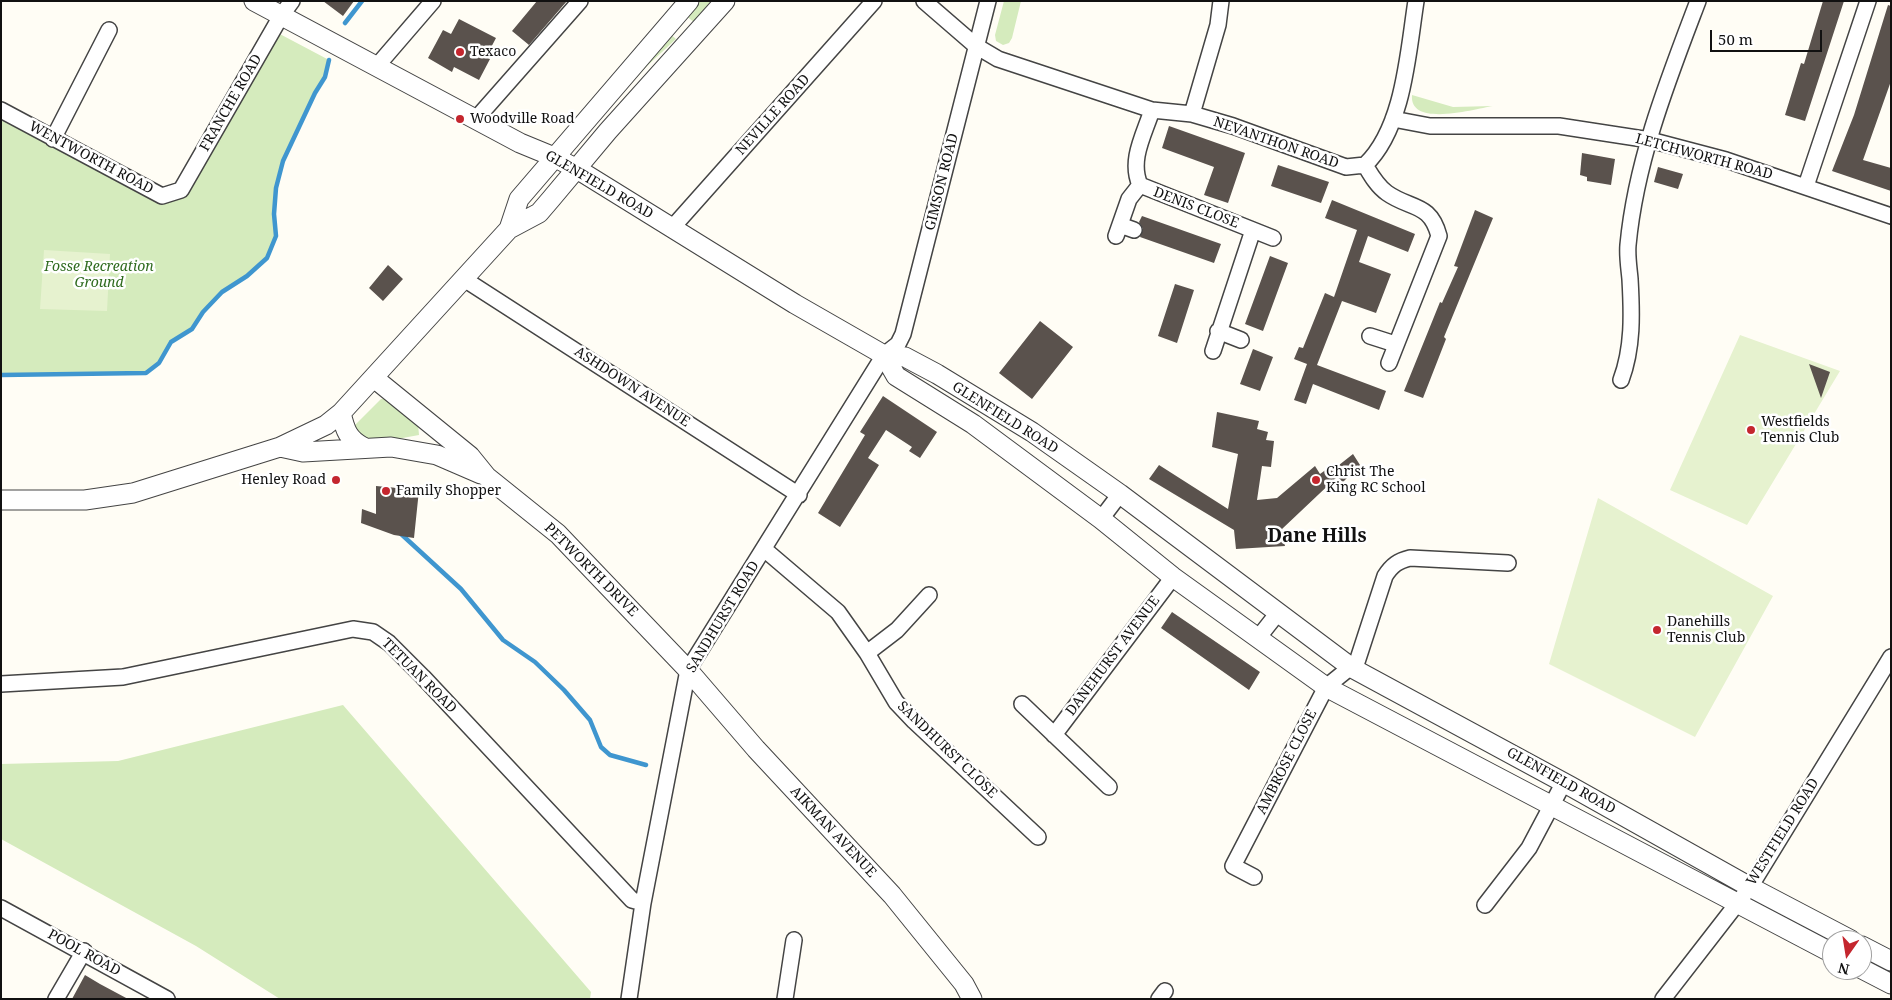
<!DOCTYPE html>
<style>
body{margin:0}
#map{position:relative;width:1892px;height:1000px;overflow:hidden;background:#fffdf5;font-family:"Noto Serif",serif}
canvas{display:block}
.frame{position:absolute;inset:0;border:2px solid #111;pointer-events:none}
.north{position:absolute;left:1822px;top:930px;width:50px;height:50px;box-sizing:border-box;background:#fff;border:1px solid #a0a0a0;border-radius:50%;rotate:193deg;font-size:14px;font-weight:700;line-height:20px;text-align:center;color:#111}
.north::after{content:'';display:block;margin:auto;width:18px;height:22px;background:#c4262e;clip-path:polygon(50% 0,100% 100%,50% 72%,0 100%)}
.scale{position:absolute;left:1710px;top:30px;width:112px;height:22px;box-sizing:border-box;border:2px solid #111;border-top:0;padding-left:6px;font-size:15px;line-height:18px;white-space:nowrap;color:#111;-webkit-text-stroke:4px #fff;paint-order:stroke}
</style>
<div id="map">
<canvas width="1892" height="1000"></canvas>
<div class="frame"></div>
<div class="north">N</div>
<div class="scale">50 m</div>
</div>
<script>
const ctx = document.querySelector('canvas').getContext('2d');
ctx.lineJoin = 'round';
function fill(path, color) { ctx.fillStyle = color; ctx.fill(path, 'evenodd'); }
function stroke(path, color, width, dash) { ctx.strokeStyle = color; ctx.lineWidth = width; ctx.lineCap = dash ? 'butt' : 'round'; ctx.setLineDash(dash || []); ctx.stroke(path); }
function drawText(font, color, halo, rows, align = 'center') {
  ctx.font = font + ' "Noto Serif",serif'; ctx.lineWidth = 5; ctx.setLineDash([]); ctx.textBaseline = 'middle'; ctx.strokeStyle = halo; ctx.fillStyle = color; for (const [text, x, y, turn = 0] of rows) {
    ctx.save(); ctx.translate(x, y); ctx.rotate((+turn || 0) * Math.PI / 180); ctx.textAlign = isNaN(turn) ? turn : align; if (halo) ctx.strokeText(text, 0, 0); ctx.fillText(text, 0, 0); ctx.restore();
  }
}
fill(new Path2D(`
 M697,1h17l-19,22 -10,-8z
 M1004,1h17l-9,37 -3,5 -6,2 -7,-4 -1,-6z
 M276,32l53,28 -4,17 -10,16 -32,68 -7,27 -2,26 2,22 -9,22 -20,18 -25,16 -19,20 -11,17 -21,13 -12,21 -13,10 -145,2v-265l162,86 18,-6z
 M668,32l8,7 -29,27 -51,57z
 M1412,95l41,12 40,-1c-18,3 -84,22 -81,-11z
 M387,398l31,26 1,11 -22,4 -36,-1 -9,-10 29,-29z
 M343,705l248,287 -1,7h-310l-84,-53 -195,-107v-75l117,-3z`), '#d5ebbd');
fill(new Path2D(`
 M44,250l66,4 -3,57 -67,-2z
 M1740,335l100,36 -93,154 -77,-35z
 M1598,498l175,98 -78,141 -146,-73z`), '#e6f2cf');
stroke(new Path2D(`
 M345,23l17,-22
 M1,375l145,-2 13,-10 12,-21 21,-13 11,-17 19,-20 25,-16 20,-18 9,-22 -2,-22 2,-26 7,-27 32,-68 10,-16 4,-17
 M400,533l61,56 42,51 32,22 29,28 26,30 11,27 9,8 36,10`), '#3f96cf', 4.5);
fill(new Path2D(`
 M323,1h31l-11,15z
 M537,1h30l-38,44 -17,-14z
 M1823,1h21l-39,120 -20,-6 16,-52 3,1z
 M1888,5l3,1v75l-28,79 28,8v23l-59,-20 22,-56z
 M459,19l37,19 -10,19 4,2 -11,21 -25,-13 -2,5 -24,-14 15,-28 8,4z
 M1169,126l76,27 -17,50 -24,-8 10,-28 -52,-19z
 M1582,153l33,6 -4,26 -24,-4v-4l-7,-2z
 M1278,165l51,17 -8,21 -50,-17z
 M1658,167l25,7 -5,15 -24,-7z
 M1332,200l83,34 -7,18 -40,-16 -9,26 32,12 -15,39 -34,-12 -25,64 69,26 -7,19 -66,-26 -7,20 -12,-4 13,-36 -13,-5 5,-12 4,1 22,-55 9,4 23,-67 -32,-12z
 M1475,210l18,8 -49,119 2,2 -23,59 -19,-7 36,-89 2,1 16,-36 -4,-1z
 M1142,216l79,28 -7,19 -74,-26 3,-8 -4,-7z
 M1270,256l18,7 -25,68 -18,-7z
 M388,265l15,14 -20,22 -14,-13z
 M1175,284l19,6 -17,53 -19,-7z
 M1040,321l33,26 -41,52 -33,-26z
 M1253,349l20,8 -13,34 -20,-7z
 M1809,364l21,8 -9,26z
 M883,396l54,36 -17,26 -11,-7 3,-4 -26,-17 -18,28 11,7 -39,62 -22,-14 47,-78 -5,-3z
 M1217,412l42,9 -2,8 11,3 -2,8 8,1 -3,26 -9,-1 -5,34 20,-2 38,-32 5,8 11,-8 3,3 19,-15 7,11 -17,17 -6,-5 -55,52 3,17 -49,3 -2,-19 -85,-51 10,-14 69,44 10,-55 -26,-7z
 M376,486l43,4 -5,48 -20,-3 -33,-12 1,-14 14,5z
 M1172,612l88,60 -11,18 -88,-62z
 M85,975l15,9 28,15h-56z`), '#5a524d');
const minor = new Path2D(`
 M924,1l52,45 22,13 154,51 40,4 41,12 113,41 19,-2c6,10 12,21 22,28 24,17 43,9 52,43l-50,127
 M377,66l56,-65
 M1,110l161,86 19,-6 100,-174 11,-15
 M1152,110c-8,25 -23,50 -12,75l133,53
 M1192,114l26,-89 3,-24
 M476,119l104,-118
 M1393,119l37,7h129l91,14 76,20 165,56
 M53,139l56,-109
 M1365,165c39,-37 43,-113 51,-164
 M1806,186l62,-185
 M1120,225l14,5
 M672,228l202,-227
 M1116,236l13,-37 11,-14
 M464,279l335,216
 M1218,331l23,9
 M1370,336l25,8
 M1213,351l40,-121
 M1621,380c12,-32 11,-66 9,-101 -1,-11 -3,-23 -2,-34 8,-85 40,-165 70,-244
 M1101,519l19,-25
 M764,549l74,63 29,41 29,49 18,19 124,116
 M1258,638l19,-24
 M867,653l30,-23 32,-35
 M1,684l122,-7 230,-48 20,3 16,11 34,34 209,223 11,3
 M1022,704l87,83
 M1054,735l119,-158
 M1254,877l-21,-11 93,-179 31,-25 28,-86c7,-11 13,-15 25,-18l98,5
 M1485,905l44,-57 35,-66
 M1,908l166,91
 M56,999l28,-48
 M629,999l14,-96 45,-233 196,-315 14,-11 5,-10 85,-333
 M785,999l9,-59
 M1159,999l6,-8
 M1663,999l87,-112 141,-230`);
const tertiary = new Path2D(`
 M254,1l266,142 34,14 23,12 218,135 89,51 21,2 32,17 95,58 88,62 232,174 218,118 180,101 101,53
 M509,229l10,-30 170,-198
 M884,355l12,21 77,48 128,95 72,58 153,110 506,266
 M374,378l96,78 17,21 71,57 130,136 68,79 136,146 72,89 8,15
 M341,413c4,17 7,26 22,34
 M280,447l23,5 88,-5 46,8 44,19
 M1,500h84l48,-7 147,-46 46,-22 15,-12 168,-184 30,-16 12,-14 57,-68 117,-130
 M1862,946l29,15
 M1862,969l29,15`);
stroke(minor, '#444', 18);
stroke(tertiary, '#444', 21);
stroke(minor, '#fff', 15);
stroke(tertiary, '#fff', 19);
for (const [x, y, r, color] of [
 [460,52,5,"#c4262e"],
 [460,119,5,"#c4262e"],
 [1751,430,5,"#c4262e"],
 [336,480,5,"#c4262e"],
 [1316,480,5,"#c4262e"],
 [386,491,5,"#c4262e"],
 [1657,630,5,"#c4262e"]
]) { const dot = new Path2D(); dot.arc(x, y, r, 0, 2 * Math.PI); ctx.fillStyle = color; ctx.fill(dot); stroke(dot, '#fff', 2); }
drawText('14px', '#111', '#fff', [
 ["Texaco",470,52],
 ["Woodville Road",470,119],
 ["Westfields",1761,422],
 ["Tennis Club",1761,438],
 ["Christ The",1326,472],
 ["King RC School",1326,488],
 ["Henley Road",326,480,"right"],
 ["Family Shopper",396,491],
 ["Danehills",1667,622],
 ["Tennis Club",1667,638]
], 'left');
drawText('14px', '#111', '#fff', [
 ["FRANCHE ROAD",231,103,-60],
 ["NEVILLE ROAD",773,115,-48],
 ["NEVANTHON ROAD",1276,143,19],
 ["LETCHWORTH ROAD",1704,157,15],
 ["WENTWORTH ROAD",91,158,28],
 ["GIMSON ROAD",942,182,-76],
 ["GLENFIELD ROAD",599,185,30],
 ["DENIS CLOSE",1196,208,21],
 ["ASHDOWN AVENUE",632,387,33],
 ["GLENFIELD ROAD",1005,418,32],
 ["PETWORTH DRIVE",591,570,45],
 ["SANDHURST ROAD",723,617,-59],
 ["DANEHURST AVENUE",1113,656,-53],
 ["TETUAN ROAD",419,676,45],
 ["SANDHURST CLOSE",947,750,44],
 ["AMBROSE CLOSE",1287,762,-63],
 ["GLENFIELD ROAD",1561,781,29],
 ["AIKMAN AVENUE",833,832,47],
 ["WESTFIELD ROAD",1783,832,-58],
 ["POOL ROAD",84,953,29]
]);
drawText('italic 14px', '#2f6b1f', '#fff', [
 ["Fosse Recreation",99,267],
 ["Ground",99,283]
]);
drawText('bold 19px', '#111', '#fff', [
 ["Dane Hills",1317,537]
]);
</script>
